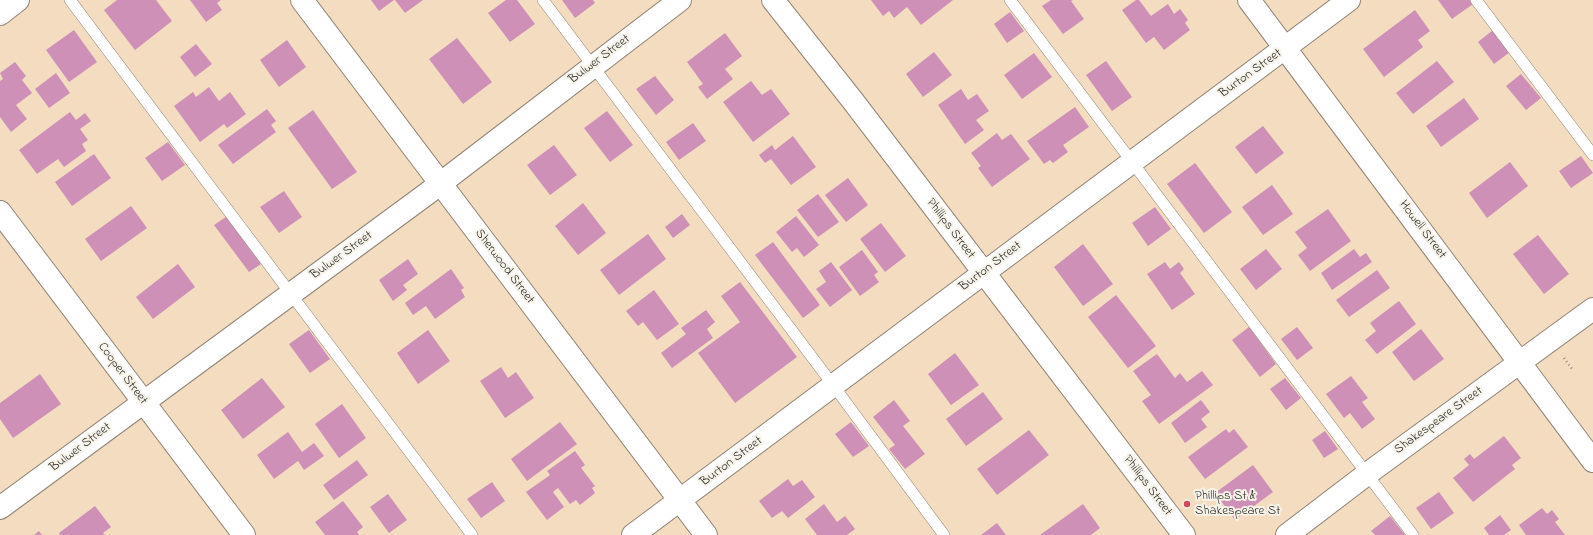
<!DOCTYPE html>
<style>
body{margin:0}
canvas{display:block;background:#f3dcc0}
</style>
<canvas width="1593" height="535"></canvas>
<script>
const ctx = document.querySelector('canvas').getContext('2d');
ctx.lineJoin = 'round';
function fill(path, color) { ctx.fillStyle = color; ctx.fill(path, 'evenodd'); }
function stroke(path, color, width, dash) { ctx.strokeStyle = color; ctx.lineWidth = width; ctx.lineCap = dash ? 'butt' : 'round'; ctx.setLineDash(dash || []); ctx.stroke(path); }
function drawText(font, color, halo, rows, align = 'center') {
  ctx.font = font + ' "Indie Flower",sans-serif'; ctx.lineWidth = 4; ctx.setLineDash([]); ctx.textBaseline = 'middle'; ctx.strokeStyle = halo; ctx.fillStyle = color; for (const [text, x, y, turn = 0] of rows) {
    ctx.save(); ctx.translate(x, y); ctx.rotate((+turn || 0) * Math.PI / 180); ctx.textAlign = isNaN(turn) ? turn : align; if (halo) ctx.strokeText(text, 0, 0); ctx.fillText(text, 0, 0); ctx.restore();
  }
}
fill(new Path2D(`
 M117,0h39l16,21 -37,29 -31,-40z
 M190,0h31l-4,3 5,7 -16,12z
 M371,0h23l-15,11z
 M395,0h28l-18,13z
 M506,0h11l18,24 -25,18 -22,-29z
 M562,0h31l2,3 -20,15z
 M871,0h82l-32,25 -14,-18 -13,11 -5,-7 -6,5z
 M1051,0h22l-2,1 13,18 -21,15 -21,-28z
 M1136,0h3l12,16 17,-12 6,10 6,-5 8,11 -3,3 5,7 -26,20 -10,-13 -8,6 -24,-33z
 M1438,0h32l3,4 -21,15z
 M1415,10l15,21 -12,9 5,7 -39,30 -21,-28z
 M1010,12l14,19 -17,12 -13,-19z
 M74,30l23,32 -28,20 -23,-32z
 M1493,30l17,22 -16,12 -16,-22z
 M725,33l17,23 -17,13 8,10 -26,20 -9,-12 5,-3 -16,-22z
 M457,38l35,44 -29,22 -34,-45z
 M287,40l19,27 -27,20 -19,-27z
 M196,44l16,20 -17,13 -15,-20z
 M934,52l18,23 -29,22 -17,-23z
 M1034,53l18,24 -30,22 -18,-24z
 M1106,61l26,36 -20,14 -26,-36z
 M1437,61l17,21 -41,32 -17,-21z
 M15,62l11,14 -4,4 10,13 -16,12 11,14 -16,13 -11,-15v-36l3,-2 -3,-6z
 M56,73l14,20 -21,15 -14,-19z
 M1521,74l20,24 -15,12 -20,-24z
 M655,76l19,24 -18,15 -20,-26z
 M751,81l11,14 9,-6 19,25 -37,28 -30,-40z
 M209,87l10,14 11,-9 16,22 -19,14 -3,-4 -24,18 -26,-36 19,-14 3,5z
 M961,89l7,11 9,-6 12,17 -13,9 8,10 -19,14 -27,-39z
 M1464,98l15,21 -38,28 -15,-21z
 M1075,107l14,20 -26,18 5,7 -15,11 -3,-3 -6,4 -17,-23z
 M267,109l9,12 -5,4 5,7 -43,32 -15,-19z
 M313,110l44,62 -25,17 -44,-61z
 M607,111l26,34 -23,17 -26,-34z
 M70,112l6,8 9,-7 6,8 -11,8 8,11 -6,4 4,7 -22,16 -6,-8 -21,15 -18,-24z
 M693,123l13,18 -27,19 -13,-18z
 M1263,126l21,27 -28,21 -21,-27z
 M997,133l5,7 9,-6 19,25 -38,28 -14,-19 3,-2 -10,-13z
 M793,136l23,31 -25,18 -20,-26 -6,4 -6,-8 13,-10 3,5z
 M168,142l17,23 -23,16 -17,-23z
 M554,145l23,30 -27,20 -23,-30z
 M94,154l17,24 -39,28 -17,-24z
 M1581,156l12,17 -22,15 -12,-17z
 M1510,162l18,24 -41,32 -18,-25z
 M1195,163l37,49 -28,21 -37,-49z
 M848,178l20,27 -22,17 -21,-27z
 M1272,185l21,29 -30,21 -21,-28z
 M284,191l18,26 -23,16 -19,-26z
 M818,194l21,28 -21,15 -21,-27z
 M583,203l23,30 -28,22 -23,-29z
 M131,206l16,22 -46,33 -16,-22z
 M1155,207l16,22 -23,17 -16,-23z
 M1328,209l23,32 -41,30 -12,-16 9,-7 -12,-16z
 M682,214l8,11 -17,13 -8,-11z
 M796,216l23,29 -15,12 -7,-9 -5,4 -16,-20z
 M226,217l35,47 -12,8 -35,-47z
 M881,223l25,33 -21,16 -25,-33z
 M648,234l18,25 -47,36 -19,-25z
 M1538,235l31,39 -25,20 -31,-40z
 M773,242l47,63 -17,13 -48,-63z
 M1083,244l30,40 -30,22 -29,-39z
 M1266,249l16,20 -26,21 -16,-21z
 M1354,249l6,8 6,-4 6,9 -40,28 -11,-17z
 M862,250l16,22 -4,3 5,7 -19,14 -21,-29z
 M408,259l10,15 -15,11 4,5 -14,11 -14,-21z
 M831,262l21,28 -22,17 -14,-18 10,-7 -7,-11z
 M1165,262l5,7 9,-7 5,7 -4,4 15,21 -23,16 -25,-36z
 M178,264l17,23 -42,32 -17,-22z
 M451,269l13,19 -3,2 4,7 -30,22 -9,-13 -13,9 -8,-12z
 M1377,270l13,18 -41,29 -13,-17z
 M740,282l57,75 -62,46 -37,-50 42,-31 -19,-26z
 M654,290l25,34 -22,16 -14,-18 -5,4 -12,-15z
 M1116,295l40,51 -28,22 -40,-51z
 M1399,301l17,23 -39,30 -12,-14 11,-9 -6,-8z
 M706,310l9,12 -8,7 6,9 -41,30 -11,-15 25,-19 -5,-6z
 M1249,327l27,37 -16,13 -28,-37z
 M1297,327l16,21 -16,12 -16,-21z
 M1421,329l23,30 -30,22 -22,-29z
 M309,330l21,29 -20,14 -21,-29z
 M428,330l22,31 -32,23 -21,-31z
 M955,353l24,32 -28,20 -23,-31z
 M1157,354l18,24 5,-5 7,9 15,-11 11,14 -54,39 -17,-23 9,-6 -18,-24z
 M501,367l7,11 8,-6 18,26 -29,20 -25,-37z
 M40,374l21,30 -48,34 -13,-19v-16z
 M1351,376l17,22 -6,4 13,17 -13,10 -12,-16 -6,5 -18,-24z
 M262,378l23,29 -42,32 -22,-29z
 M1285,378l16,20 -15,12 -16,-21z
 M983,392l20,27 -37,27 -20,-27z
 M894,400l16,21 -7,5 22,28 -20,15 -16,-20 6,-4 -22,-28z
 M1201,400l9,12 -9,7 6,8 -22,16 -14,-20z
 M342,404l24,34 -27,20 -24,-34z
 M560,422l17,22 -50,37 -16,-22z
 M851,422l18,24 -16,11 -18,-23z
 M1226,429l3,4 5,-4 14,18 -43,32 -17,-22z
 M1029,430l20,25 -52,40 -20,-26z
 M1325,431l13,18 -14,9 -12,-18z
 M288,432l14,20 12,-9 10,13 -20,14 -6,-9 -24,18 -17,-24z
 M1504,436l17,22 -9,7 3,4 -42,33 -20,-24 16,-13 -5,-6 6,-5 4,5z
 M575,451l10,14 -4,3 14,18 -3,2 3,5 -15,12 -4,-5 -6,4 -12,-16 -5,4 11,15 -17,13 -21,-28 24,-17 -3,-4z
 M357,460l11,15 -34,25 -11,-15z
 M1253,465l20,27 -38,28 -20,-27z
 M788,479l5,7 9,-6 13,17 -27,21 -6,-7 -10,7 -13,-17z
 M492,482l13,19 -24,17 -14,-19z
 M1439,492l15,21 -23,16 -15,-21z
 M388,494l19,26 -18,13 -19,-26z
 M343,501l20,26 -6,5 2,3h-34l-10,-13z
 M824,504l13,18 8,-6 10,13 -8,6h-30l-12,-16z
 M1083,504l17,24 -9,7h-51z
 M95,506l16,21 -8,6 2,2h-45l-1,-2z
 M1542,508l5,6 5,-4 7,9 -4,3 10,13h-39l-7,-10z
 M1500,515l11,15 -7,5h-15l-5,-7z
 M1390,516l15,19h-30l-4,-4z
 M997,523l9,12h-25z
 M39,531l3,4h-8z`), '#ce90b7');
const service = new Path2D(`
 M70,0l402,535
 M543,0l290,385 111,150
 M1010,0l403,535
 M1476,0l117,155`);
const minor = new Path2D(`
 M302,0l404,535
 M773,0l80,101 331,434
 M1249,0l344,461
 M0,14l18,-14
 M0,212l244,323
 M0,508l428,-315 252,-193
 M633,535l716,-535
 M1287,535l80,-61 226,-165`);
stroke(service, '#8f8476', 12);
stroke(minor, '#8f8476', 24);
stroke(new Path2D(`
 M1564,358l8,11`), '#8f8476', 2.5, [1, 3]);
stroke(service, '#fff', 11);
stroke(minor, '#fff', 22);
for (const [x, y, r, color] of [
 [1187,504,4,"#d1495b"]
]) { const dot = new Path2D(); dot.arc(x, y, r, 0, 2 * Math.PI); ctx.fillStyle = color; ctx.fill(dot); stroke(dot, '#f7f3e8', 1.5); }
drawText('13px', '#2b2b2b', '#f7f3e8', [
 ["Bulwer Street",600,60,-37],
 ["Burton Street",1251,74,-36],
 ["Phillips Street",950,229,53],
 ["Howell Street",1422,230,53],
 ["Bulwer Street",342,256,-36],
 ["Sherwood Street",504,267,53],
 ["Burton Street",991,267,-37],
 ["Cooper Street",122,374,53],
 ["Shakespeare Street",1439,421,-36],
 ["Bulwer Street",81,448,-37],
 ["Burton Street",732,462,-37],
 ["Phillips Street",1147,486,53]
]);
drawText('13px', '#2b2b2b', '#f7f3e8', [
 ["Phillips St &",1195,497],
 ["Shakespeare St",1195,512]
], 'left');
</script>
